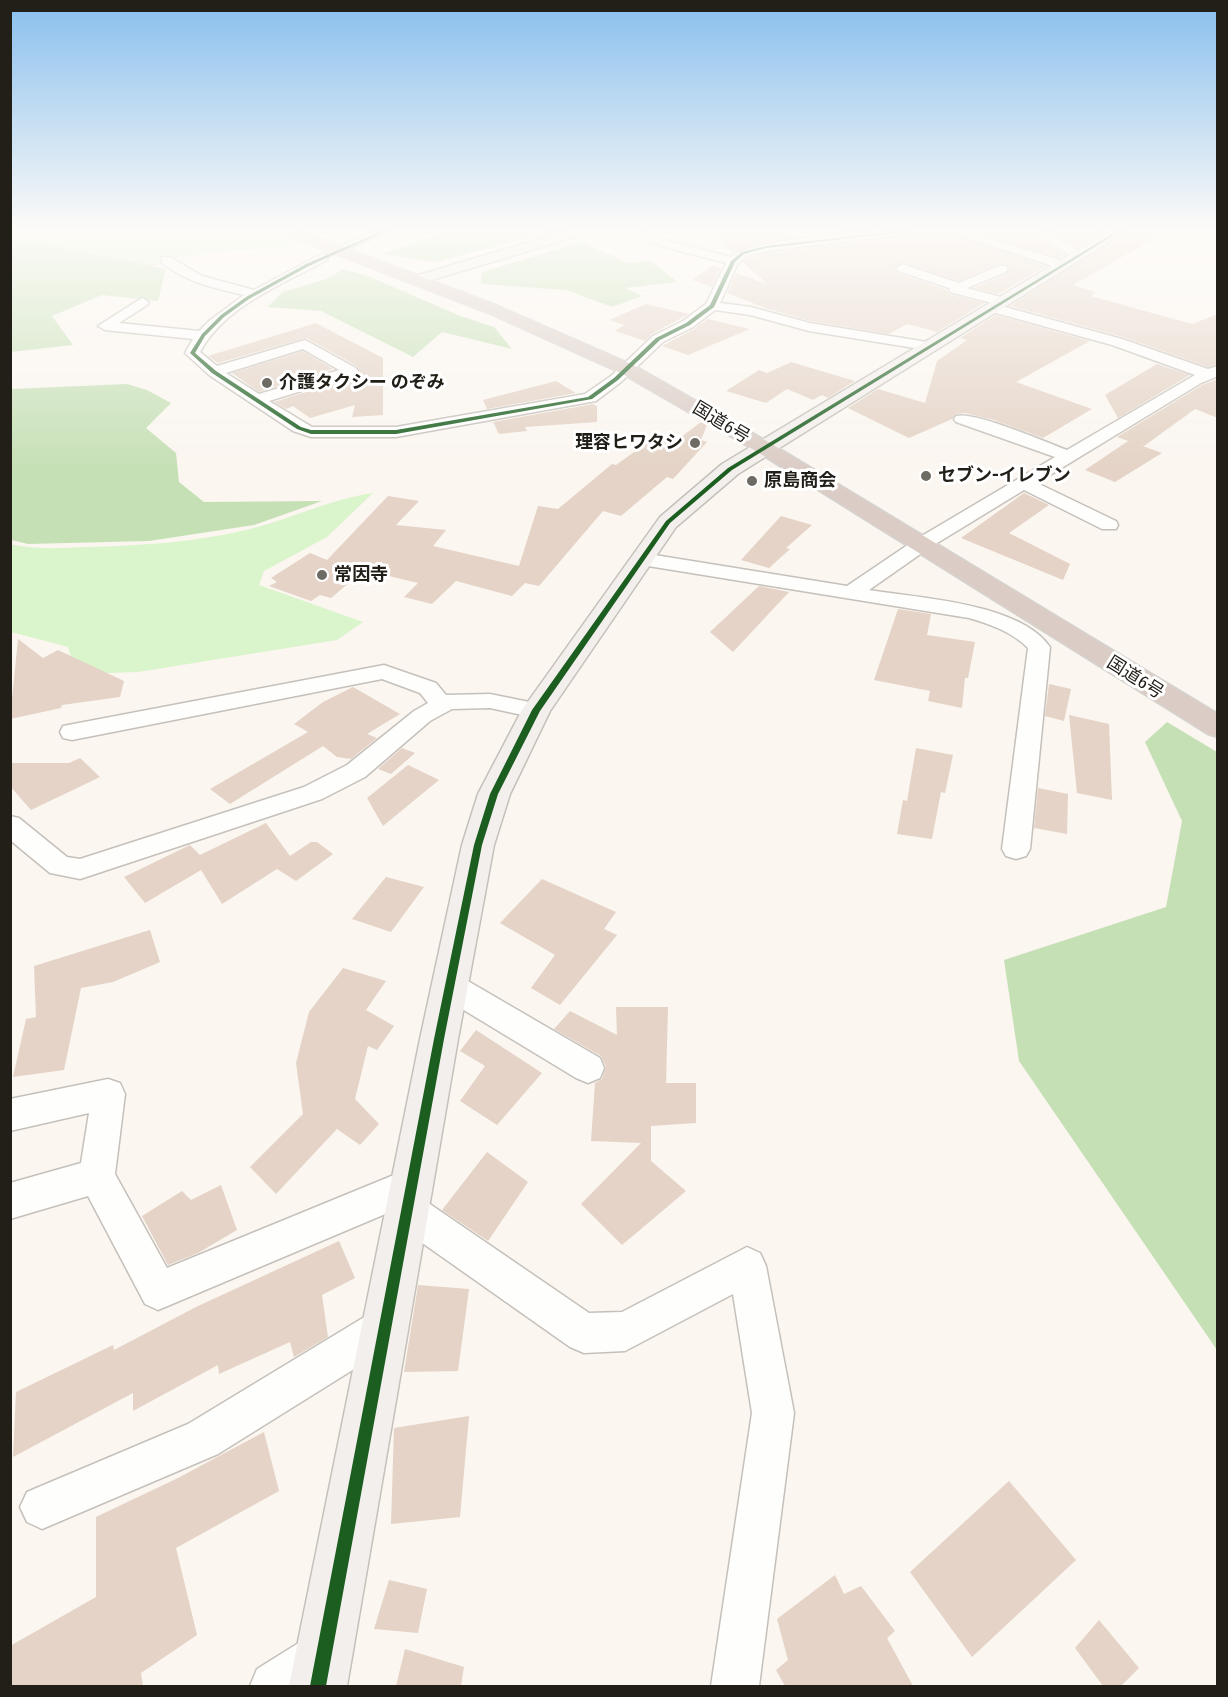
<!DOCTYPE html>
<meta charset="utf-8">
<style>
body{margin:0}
#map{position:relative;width:1228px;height:1697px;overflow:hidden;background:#fbf6f0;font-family:"Fira Sans Condensed",sans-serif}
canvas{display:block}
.frame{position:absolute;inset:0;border:12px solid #221e18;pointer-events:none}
</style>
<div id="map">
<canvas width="1228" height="1697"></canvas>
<div class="frame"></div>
</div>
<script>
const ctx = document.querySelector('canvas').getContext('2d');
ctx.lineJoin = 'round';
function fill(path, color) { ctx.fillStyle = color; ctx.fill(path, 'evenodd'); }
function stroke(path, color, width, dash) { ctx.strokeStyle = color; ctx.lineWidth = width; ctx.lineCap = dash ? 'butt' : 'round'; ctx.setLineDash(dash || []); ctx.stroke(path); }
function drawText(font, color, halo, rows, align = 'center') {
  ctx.font = font + ' "Fira Sans Condensed","Noto Sans JP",sans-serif'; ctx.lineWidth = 6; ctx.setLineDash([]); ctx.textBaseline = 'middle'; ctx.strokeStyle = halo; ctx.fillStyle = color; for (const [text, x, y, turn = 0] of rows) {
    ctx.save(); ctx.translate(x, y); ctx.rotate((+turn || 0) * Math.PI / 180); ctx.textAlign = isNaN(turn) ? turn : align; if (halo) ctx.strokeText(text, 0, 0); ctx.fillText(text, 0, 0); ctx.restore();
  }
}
fill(new Path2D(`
 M10,231h259l27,15 -80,6 -38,6 -167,55z
 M373,493l-46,44 -63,34 -5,14 104,37 -26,18 -199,32 -62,2 -8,-27 -57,-15 -1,-88c26,6 51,4 78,3 52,-1 107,-5 158,-17 43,-10 84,-31 127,-37z`), '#daf4cb');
fill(new Path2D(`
 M457,231h96l-117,31 -55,-8 50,-17z
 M11,238l155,31 -8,32 -56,-6 -50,21 21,29 -62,7z
 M581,242l47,21 23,-2 26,21 -52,6 17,8 -30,11 -46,-17 -85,-6 1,-12z
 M343,269l25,7 90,39 36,12 18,22 -70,-17 -29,25 -92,-46 -54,-4 16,-15 43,-13z
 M127,384l20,6 24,13 -25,25 30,25 3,29 25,20 118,-1 -68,24 -105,16 -121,3 -17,-4v-151z
 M1167,722l50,30v598l-198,-289 -15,-101 162,-53 16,-86 -37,-79z`), '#c6e0b6');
fill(new Path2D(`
 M708,231h85l1,6 51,-6h14l-69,7 -25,4 -32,11z
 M917,231h27l102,35 -47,28 -25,-6 33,-14 3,-6 -4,-4h-9l-38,17 -58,-19 -7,6 3,5 50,17 2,4 35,9 -47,29 -30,-8 -18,10 -79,-13 -45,-13 -38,-15 9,-20 31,11 -24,-22 5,-4 18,-5 143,-17z
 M970,231h73l-4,2 -1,4 27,18 -5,3z
 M1050,231h55l-28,17z
 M1128,231h40l-95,54 23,7 -5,4 101,28 26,-10v50l-10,3 -85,-30 -113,-31z
 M713,265l8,3 -9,19 -20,-7z
 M646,304l43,10 -37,20 -7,7 -30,-10 9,-6 -15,-5z
 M996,315l94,26 -74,41 76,27 -49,29 -49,-18 -29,-7 -9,1 -4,5 -43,19 -61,-30 30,-19 47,14 12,-42 30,-21 -7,-2z
 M708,319l42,10 -62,26 -26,-9 32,-17z
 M316,323l67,35v57l-31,2 3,-12 -45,13 -17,-12 -7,3 -12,-7 83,-26 3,-4 -3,-6 -51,-28 -88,25 -10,-7z
 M303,351l30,18 -74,23 -27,-19z
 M791,362l64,19 -27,17 -6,-3 -9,5 -26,-11 -21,14 -40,-12 33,-21 8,3z
 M1157,364l33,11 -72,43 -13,-23z
 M1218,379v39l-23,-9 -51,37 -4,-1 22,8 -47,29 -30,-12 43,-29 -11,-4 85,-52z
 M556,381l20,12 -89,16 -4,-9z
 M593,404l4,2v16l-72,5 2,4 -28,3 -6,-12z
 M701,422l6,3 -6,15 6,2 -34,37 -6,-2 -46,39 -18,-5 -64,75 -14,-3 -13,13 -56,-15 -24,23 -28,-7 14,-14 -54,-13 -33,28 -11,-3 -9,6 -42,-15 8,-4 -6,-4 39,-25 17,7 61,-64 31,5 -23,24 50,5 -13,16 86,20 19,-60 20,3 54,-45 4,1 39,-28 18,6z
 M1024,493l25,12 -40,28 61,31 -7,16 -102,-42z
 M781,516l31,9 -26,23 4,1 -21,19 -28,-8z
 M759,586l30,6 -56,60 -23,-20z
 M898,609l33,5 -4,21 48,7 -7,36h-3l-3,30 -34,-7 2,-10 -56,-11z
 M18,639l25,19 15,-8 66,31 -4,16 -58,8 -1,3 -51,11z
 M1049,684l22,5 -7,32 -19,-5z
 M353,687l47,27 -33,20 10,4 -26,21 -14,-2 -14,-11 -93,58 -20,-15 98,-57 -14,-8 29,-22z
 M1069,715l40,9 3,76 -35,-7z
 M402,748l13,5 -24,21 -13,-5z
 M916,748l37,7 -8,38 -4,-1 -9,47 -35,-5 6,-34 4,1z
 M80,758l20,19 -69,33 -21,-24v-23h59z
 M408,765l31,15 -56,46 -16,-28z
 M1038,788l30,6 -1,40 -33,-6z
 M266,823l24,33 21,-14h6l16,12 -37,27 -19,-12 -55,35 -21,-34 -56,33 -21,-26 66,-32 10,10z
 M386,877l38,10 -33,45 -39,-13z
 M542,879l74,33 -12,17 13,6 -57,70 -29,-17 24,-33 -55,-32z
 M150,930l10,32 -47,20 -32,6 -17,82 -51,7 13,-58 10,-2 -2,-51z
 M343,968l43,13 -20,29 28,16 -17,24 -9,-4 -13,53 24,25 -19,21 -23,-16 -61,65 -26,-27 53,-53 -7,-51 13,-51z
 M616,1007h52l-2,76h30v40l-45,3v35l35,30 -64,54 -41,-41 60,-61 -50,-2 4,-58 7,-4 4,-12 -5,-11 -47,-27 16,-18 47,24z
 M476,1030l66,43 -45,52 -37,-24 25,-35 -25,-15z
 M487,1152l41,30 -40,59 -46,-31z
 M221,1185l16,45 -39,23 -30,12 -26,-49 40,-25 9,9z
 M339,1241l16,37 -33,17 6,42 -34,20 -4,-15 -71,32 -1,-9 -85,46v-18l-120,64 3,-65 97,-47 1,5 82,-43z
 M418,1285l51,4 -11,82 -54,1z
 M469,1416l-9,101 -69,7 3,-96z
 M264,1432l15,59 -103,57 21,87 -56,38 2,13h-133v-40l86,-49v-80l82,-39z
 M1009,1481l67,79 -104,97 -62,-85z
 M835,1575l9,19 17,-8 34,45 -8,7 26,48h-128l-9,-16 12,-10 -11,-41z
 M389,1580l38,9 -9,44 -44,-4z
 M1099,1620l40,48 -18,18h-18l-28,-38z
 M405,1649l59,18 -3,19h-65z`), '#e4d3c6');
const street = new Path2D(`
 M375,231h16l-39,16h-8l-2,-2z
 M628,231h15l25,10 63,16c25,-20 147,-26 184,-26l-6,3 -143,17 -19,5 -9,7 -18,40 31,4 59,16 123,20 7,4 -7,4 -124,-20 -59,-16 -35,-5 -22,17 -30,15 -42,40 -25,19 -200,36h-85l-18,-6 -84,-56 -24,-22 8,-14 -88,-9 -7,-4 44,-28 7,4 -2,3 -28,18 80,8 10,-10 35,-26c-30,-7 -58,-13 -82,-32v-6h8l32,19 52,14 69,-37 6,4 -2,3c-44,24 -102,46 -127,92l17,14 88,-26 51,28 2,3 -2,3 -87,27 43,26h84l189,-33 26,-18 42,-40 30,-15 23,-17 20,-41 -66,-17zM303,349l36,21 -80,24 -33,-21z
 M946,231h17l104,31 2,3 -6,4 -4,-1z
 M1046,232l4,1 34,22 -2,3h-8l-32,-21 -2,-2z
 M902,264l57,19 39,-17h8l2,3 -2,3 -39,16 41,11 2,3 -7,4 -53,-14 -1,-4 -51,-17 -2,-3z
 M994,304l128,35 86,30 10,-3v10l-17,7 -164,100 79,38 2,4 -2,4h-14l-78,-39 -95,58 -60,42c50,8 151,13 181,57l-20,202 -4,7 -10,3 -10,-3 -4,-7 26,-201c-16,-16 -38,-24 -59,-30l-327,-53 -7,-2 -3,-4 3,-4 7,-2 205,33 68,-46 140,-83 -99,-35 -2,-3 2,-3c19,-5 89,26 111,34l128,-75 -83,-30 -123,-34 -2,-3z
 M384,665l52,18 10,12 44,-1 54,11 4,5 -4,5 -8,3 -46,-10 -38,1 -22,12 -65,56 -43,22 -242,80 -30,-6 -40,-33v-24l9,2 48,39 13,2 224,-72 43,-22 67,-54 14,-8 -8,-10 -38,-14 -310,61 -9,-2 -3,-6 3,-6z
 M450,973l11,4 139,81 4,10 -4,10 -12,5 -12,-5 -137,-83 -4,-9 4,-9z
 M108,1079l12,4 5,11 -10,80 52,94 244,-100 13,5 5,12 -8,13 168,115 33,-1 125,-65 13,6 6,13 28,147 -35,273h-48l41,-273 -19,-119 -108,57 -41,2 -14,-6 -176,-124 -4,-11 -232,98 -13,-6 -57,-108 -78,23v-36l71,-20 8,-50 -79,18v-32z
 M385,1307l14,6 6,14 -6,14 -181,113 -176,75 -15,-7 -7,-15 7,-15 161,-68 183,-111z
 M322,1632l17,7 7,17 -7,17 -22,13h-67l7,-17 48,-30z`);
const secondary = new Path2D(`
 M566,231h21l-2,3 -163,49h-10l-3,-3 3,-3z
 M1109,231h17l-388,243 -62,53 -126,184 -40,83 -16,51 -36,194 -111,647h-58l131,-647 42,-194 16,-51 44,-84 138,-193 62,-53z`);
const highway = new Path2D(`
 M282,231h19l197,75 135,59 137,78 448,271v23l-10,-3 -452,-283 -135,-78 -135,-61 -202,-78z`);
stroke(street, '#c5c0ba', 3);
stroke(secondary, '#c5c0ba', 3);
stroke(highway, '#d6d3d0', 3);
fill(street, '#fefefd');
fill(secondary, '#f3efed');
fill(highway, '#dbcdc5');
fill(new Path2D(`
 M382,231h5l-78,35 -60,33 -25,18 -19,19 -10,17 21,18 85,56 10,3h85l192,-33 26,-19 42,-40 30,-15 24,-18 21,-44 11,-9 24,-6 135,-15h10l-145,17 -22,6 -9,8 -21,45 -24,18 -30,15 -42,40 -26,19 -196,35h-85l-14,-5 -85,-56 -22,-20 12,-19 19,-19 25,-18 60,-33z
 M1117,231h4l-389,239 -62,53 -130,188 -42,83 -16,51 -38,194 -118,647h-16l124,-647 40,-194 16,-51 42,-84 134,-189 62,-53z`), '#1b5e20');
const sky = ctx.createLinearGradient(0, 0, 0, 468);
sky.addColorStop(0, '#88bfed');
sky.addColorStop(0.49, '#fdfbf8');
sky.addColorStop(1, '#fdfbf800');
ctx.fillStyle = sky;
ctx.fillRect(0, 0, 1228, 468);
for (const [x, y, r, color] of [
 [267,383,6,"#6e6a64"],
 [695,443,6,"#6e6a64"],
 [926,476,6,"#6e6a64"],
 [752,481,6,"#6e6a64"],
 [322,575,6,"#6e6a64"]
]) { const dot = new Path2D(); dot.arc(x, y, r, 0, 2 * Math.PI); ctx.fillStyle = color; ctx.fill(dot); stroke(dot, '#fff', 2); }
drawText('bold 18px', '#221e18', '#fff', [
 ["介護タクシー のぞみ",279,383],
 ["理容ヒワタシ",683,443,"right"],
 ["セブン-イレブン",938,476],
 ["原島商会",764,481],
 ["常因寺",334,575]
], 'left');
drawText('18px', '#221e18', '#fff', [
 ["国道6号",721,423,31],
 ["国道6号",1135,678,32]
]);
</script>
